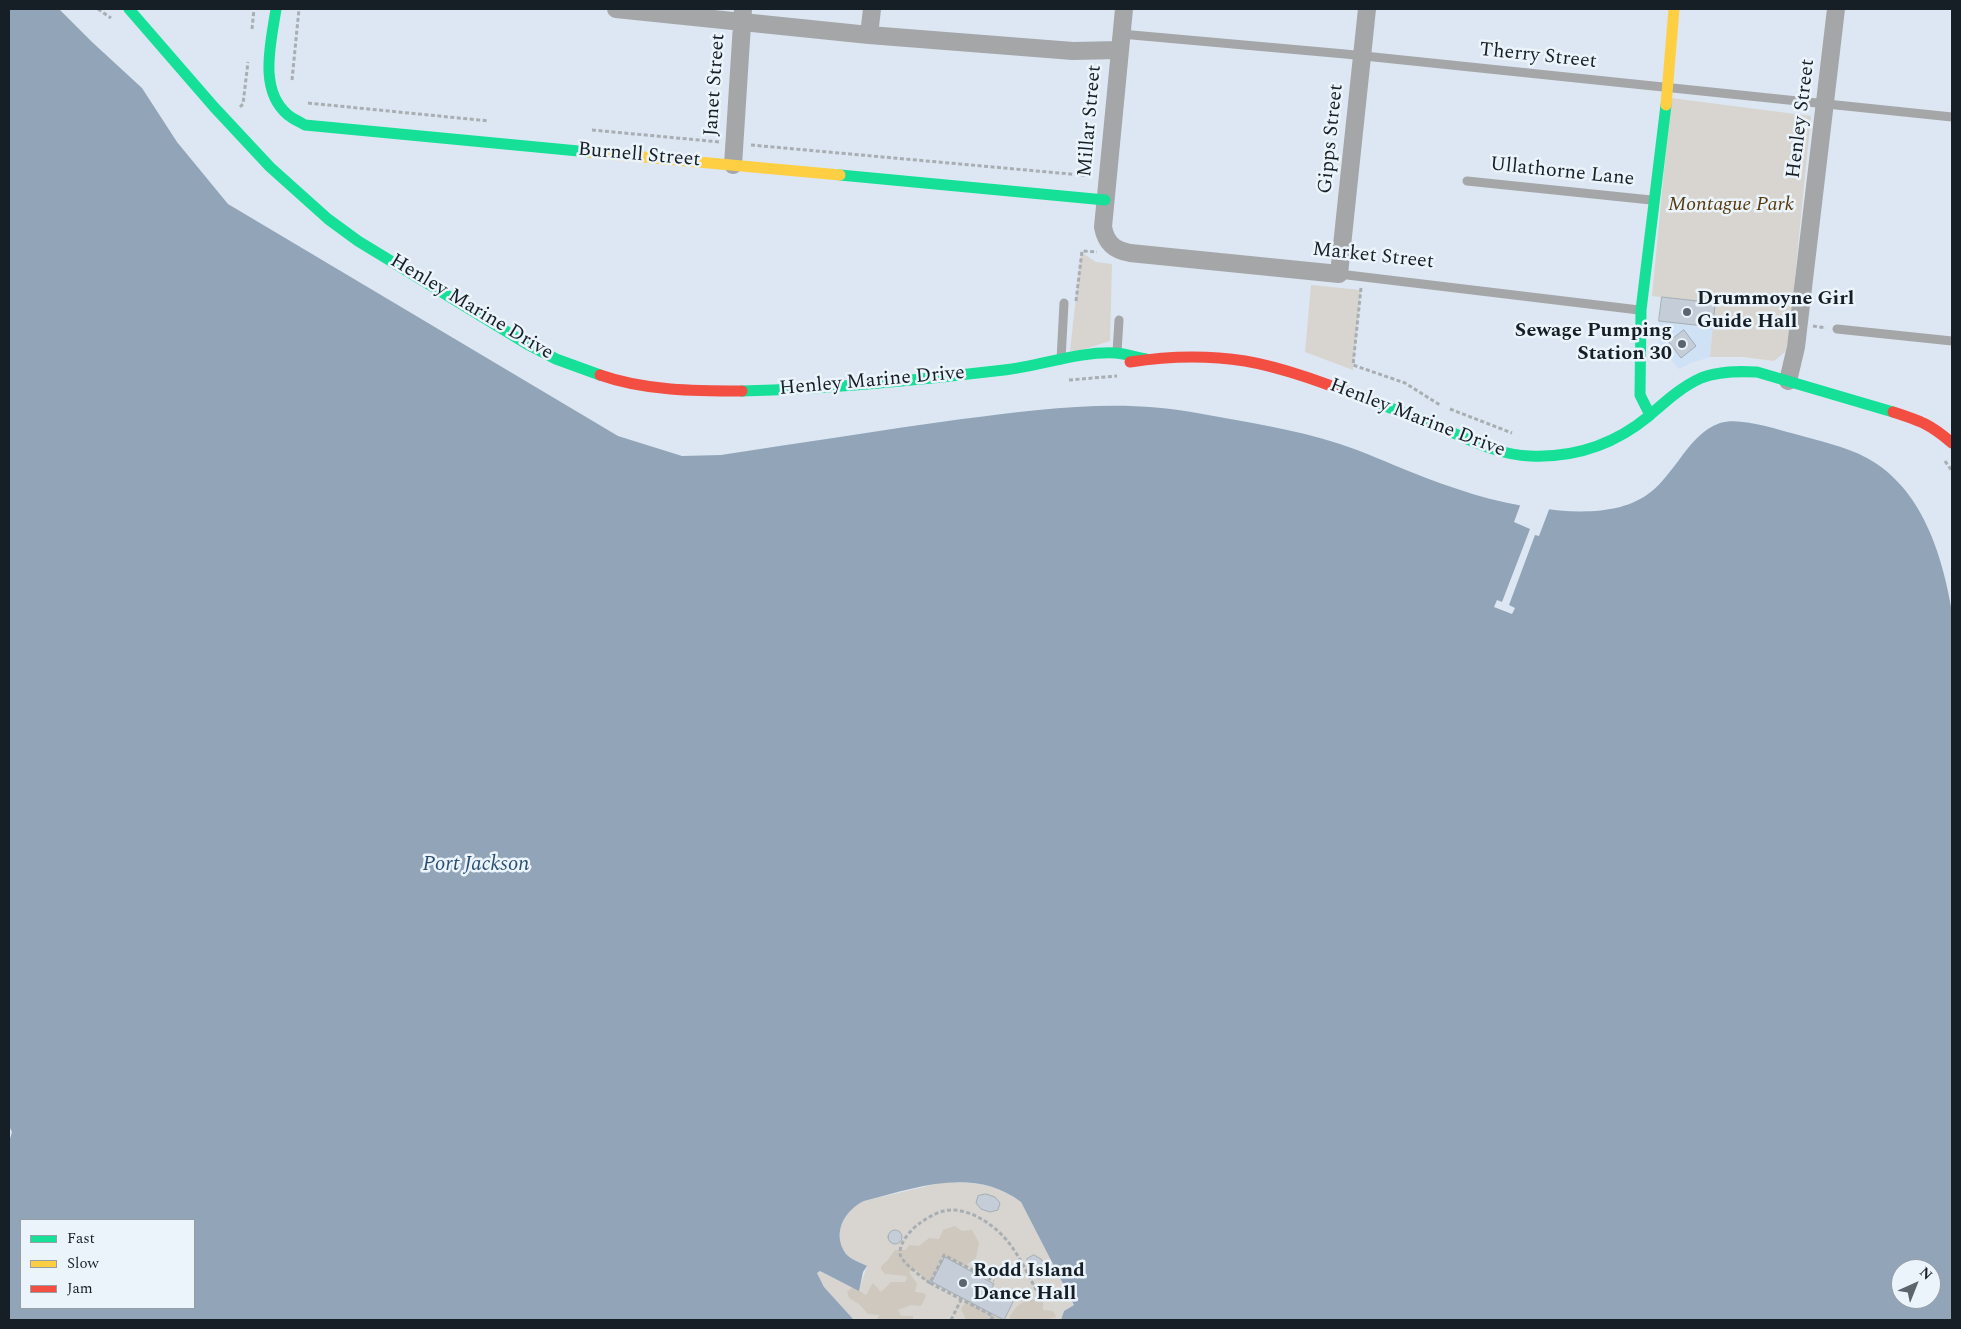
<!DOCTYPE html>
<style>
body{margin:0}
#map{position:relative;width:1961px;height:1329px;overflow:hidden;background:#dce7f3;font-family:Spectral,serif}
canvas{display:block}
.frame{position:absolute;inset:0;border:10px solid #171f26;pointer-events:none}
.legend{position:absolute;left:20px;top:1219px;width:175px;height:90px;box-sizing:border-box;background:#ebf3fb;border:1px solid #969ea6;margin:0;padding:6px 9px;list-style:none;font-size:15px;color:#171f26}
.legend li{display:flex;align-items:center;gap:10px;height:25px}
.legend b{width:25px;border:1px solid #969ea6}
.north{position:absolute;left:1891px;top:1259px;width:50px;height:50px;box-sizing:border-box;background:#ebf3fb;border:1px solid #969ea6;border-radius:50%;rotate:44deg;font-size:14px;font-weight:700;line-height:20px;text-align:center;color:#171f26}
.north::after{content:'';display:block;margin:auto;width:18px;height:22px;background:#5c656e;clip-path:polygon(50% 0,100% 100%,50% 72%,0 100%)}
</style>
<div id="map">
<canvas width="1961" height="1329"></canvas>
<div class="frame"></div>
<ul class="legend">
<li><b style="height:6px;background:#16e098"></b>Fast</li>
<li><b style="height:6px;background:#ffcf43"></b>Slow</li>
<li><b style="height:6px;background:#f24e42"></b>Jam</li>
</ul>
<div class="north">N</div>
</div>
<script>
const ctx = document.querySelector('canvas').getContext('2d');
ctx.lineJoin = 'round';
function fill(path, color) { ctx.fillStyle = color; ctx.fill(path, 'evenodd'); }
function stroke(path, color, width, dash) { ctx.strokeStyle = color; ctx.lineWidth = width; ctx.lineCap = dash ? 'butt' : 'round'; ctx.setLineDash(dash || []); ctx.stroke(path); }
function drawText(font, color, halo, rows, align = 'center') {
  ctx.font = font + ' Spectral,serif'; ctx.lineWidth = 5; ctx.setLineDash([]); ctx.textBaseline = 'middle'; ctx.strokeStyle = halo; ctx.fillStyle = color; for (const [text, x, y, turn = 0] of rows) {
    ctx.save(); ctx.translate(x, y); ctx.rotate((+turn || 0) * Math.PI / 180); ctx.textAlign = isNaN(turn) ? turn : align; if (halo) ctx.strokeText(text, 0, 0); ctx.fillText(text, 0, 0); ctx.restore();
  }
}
fill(new Path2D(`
 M1659,321l54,6 -3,30 -19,6 -12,6 -18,-21 -3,-11z`), '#cee1f5');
fill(new Path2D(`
 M1671,98l140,18 -22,222 -4,14 -11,9 -31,-4h-33l5,-54 -63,-7z
 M1081,252l15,10 16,2 -2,77 -28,9 -12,1z
 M1311,285l50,5 -8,80 -48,-18z
 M944,1182c31,1 51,0 77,20l53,103 -10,6 -3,9h-207l-30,-33c-2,-5 -6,-9 -7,-14l3,-2 39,19 8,-24c-6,-3 -17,-7 -21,-12 -15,-21 -1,-44 18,-53z`), '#d8d5d0');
fill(new Path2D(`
 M955,1226l7,5 10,-1 7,13 -3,15 -12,8 -19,-8 -13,24 -6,-1 -9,-10h-7l-1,1 8,12 -2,8 9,1 2,3 -5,10 -10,-1 -13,5 3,6h12v4h-36l2,-5 -11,-1 -9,-10 -10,-6 -2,-6 6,-5 13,8 7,-12 8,9 10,-10h14l2,-4 -1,-2 -21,-2 -4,-5v-3l6,-5 8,-11h11l3,-5 10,1 10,-8 10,1 4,-9z
 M1039,1299l4,2v9l10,1 3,5v1l-10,3h-33l-4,-2c8,-14 14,-18 30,-19z
 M967,1301l36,19h-37l-5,-11z`), '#cec8bf');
fill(new Path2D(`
 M9,9h50l33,33 50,46 35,54 51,62 390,232 64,20 39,-1c80,-12 161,-25 241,-36 78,-10 158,-21 235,-6 48,9 97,16 143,31 25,8 48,19 71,28 40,16 84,31 127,36 37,5 84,8 114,-17 10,-8 19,-21 27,-31 11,-15 23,-31 41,-37 21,-6 54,6 75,11 24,7 50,12 72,24 55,30 75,96 85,153v709h-891l3,-9 10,-6 -53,-103c-48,-36 -105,-14 -157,-1 -19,9 -33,32 -18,53 4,5 15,9 21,12l-4,6 -4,19 -39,-20 -3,2 7,14 30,33h-845v-178l3,-10 -3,-6zM21,1220h173v88h-173zM1901,1269h30v30h-30z`), '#92a5b8');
fill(new Path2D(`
 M1521,503l29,4 -11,29 -4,-1 -26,70 6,3 -3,6 -18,-7 3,-7 5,2 28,-73 -16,-7z`), '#dce7f3');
const building = new Path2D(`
 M1662,297l53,6 -2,24 -54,-6z
 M1684,330l12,16 -15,12 -12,-16z
 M986,1194l9,3 5,6 -2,7 -8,2 -9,-3 -5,-6 2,-7z
 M888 1237a7 7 0 1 1 14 0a7 7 0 1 1-14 0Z
 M1034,1255l7,4 5,8v8l-7,4 -7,-4 -4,-8 -1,-8z
 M945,1257l49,27 -3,6 22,12 -9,18 -72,-38z`);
fill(building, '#c5ced8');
stroke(building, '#a4adb5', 1);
stroke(new Path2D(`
 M98,9l13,9
 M252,29l2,-20
 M292,80l7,-71
 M308,103l181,18
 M240,107l3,-3 5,-42
 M592,130l128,12
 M751,145l341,31
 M1361,288l-8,77 52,18 35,22
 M1076,301l6,-50 15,1
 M1813,326l13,2
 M1069,380l48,-4
 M1450,409l62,24
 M1945,461l7,10
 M930,1283c-7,-5 -28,-20 -30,-29 -1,-11 11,-25 20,-31 10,-7 22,-14 35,-13 23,2 47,21 59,40 9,13 16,29 24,43
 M951,1320l10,-20
 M991,1320l2,-4 -63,-33 14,-28 50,26`), '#a9aeb2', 3, [4, 2.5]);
stroke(new Path2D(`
 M1121,34l224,20 607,63
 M1467,181l184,19
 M1339,274l300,36
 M1837,329l115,12
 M1117,352l2,-32
 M1061,360l3,-57`), '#a5a6a8', 9);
stroke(new Path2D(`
 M616,9l253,26 204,16 46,-1
 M1124,9l-21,218c3,16 11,23 27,26l209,21 28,-265
 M869,35l3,-26
 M733,165l10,-156
 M1788,381l8,-34 40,-338`), '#a5a6a8', 18);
stroke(new Path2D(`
 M129,9l85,98 56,60 58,52 30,22 169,103 29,15 44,16
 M276,9c-5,34 -18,81 12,106 5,4 12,7 17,10l284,27
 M840,175l265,25
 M742,391c88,-2 175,-11 262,-21 37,-4 75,-19 112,-17 10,1 20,4 30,6
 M1377,403c25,9 49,19 74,29 26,11 50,23 79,24 44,2 85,-12 119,-40 16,-14 32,-29 52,-38 18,-7 37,-7 56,-6l136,40
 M1650,415l-10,-20 1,-85 25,-205`), '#16e098', 11);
stroke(new Path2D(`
 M1666,105l8,-96
 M589,152l251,23`), '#ffcf43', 11);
stroke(new Path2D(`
 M1130,362c38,-6 77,-7 115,-1 42,7 92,27 132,42
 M600,375c45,16 96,16 142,16
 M1893,412c28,9 37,12 59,31`), '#f24e42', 11);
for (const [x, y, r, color] of [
 [1687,312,5,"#5c656e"],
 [1682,344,5,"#5c656e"],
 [963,1283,5,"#5c656e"]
]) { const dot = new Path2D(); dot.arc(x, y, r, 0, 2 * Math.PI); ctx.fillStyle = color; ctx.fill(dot); stroke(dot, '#ebf3fb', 2); }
drawText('20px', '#171f26', '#ebf3fb', [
 ["Therry Street",1538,57,6],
 ["Janet Street",716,85,-86],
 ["Henley Street",1802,119,-83],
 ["Millar Street",1091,121,-85],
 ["Gipps Street",1332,139,-84],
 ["Burnell Street",639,156,5],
 ["Ullathorne Lane",1562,173,6],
 ["Market Street",1373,257,6],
 ["Henley Marine Drive",471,308,31],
 ["Henley Marine Drive",872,382,-5],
 ["Henley Marine Drive",1417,419,21]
]);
drawText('italic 20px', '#56390a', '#ebf3fb', [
 ["Montague Park",1731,206]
]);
drawText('bold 20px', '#171f26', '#ebf3fb', [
 ["Drummoyne Girl",1697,300],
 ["Guide Hall",1697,323],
 ["Sewage Pumping",1672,332,"right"],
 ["Station 30",1672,355,"right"],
 ["Rodd Island",973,1272],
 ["Dance Hall",973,1295]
], 'left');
drawText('italic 21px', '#2a4f72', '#ebf3fb', [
 ["Port Jackson",476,866]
]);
</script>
